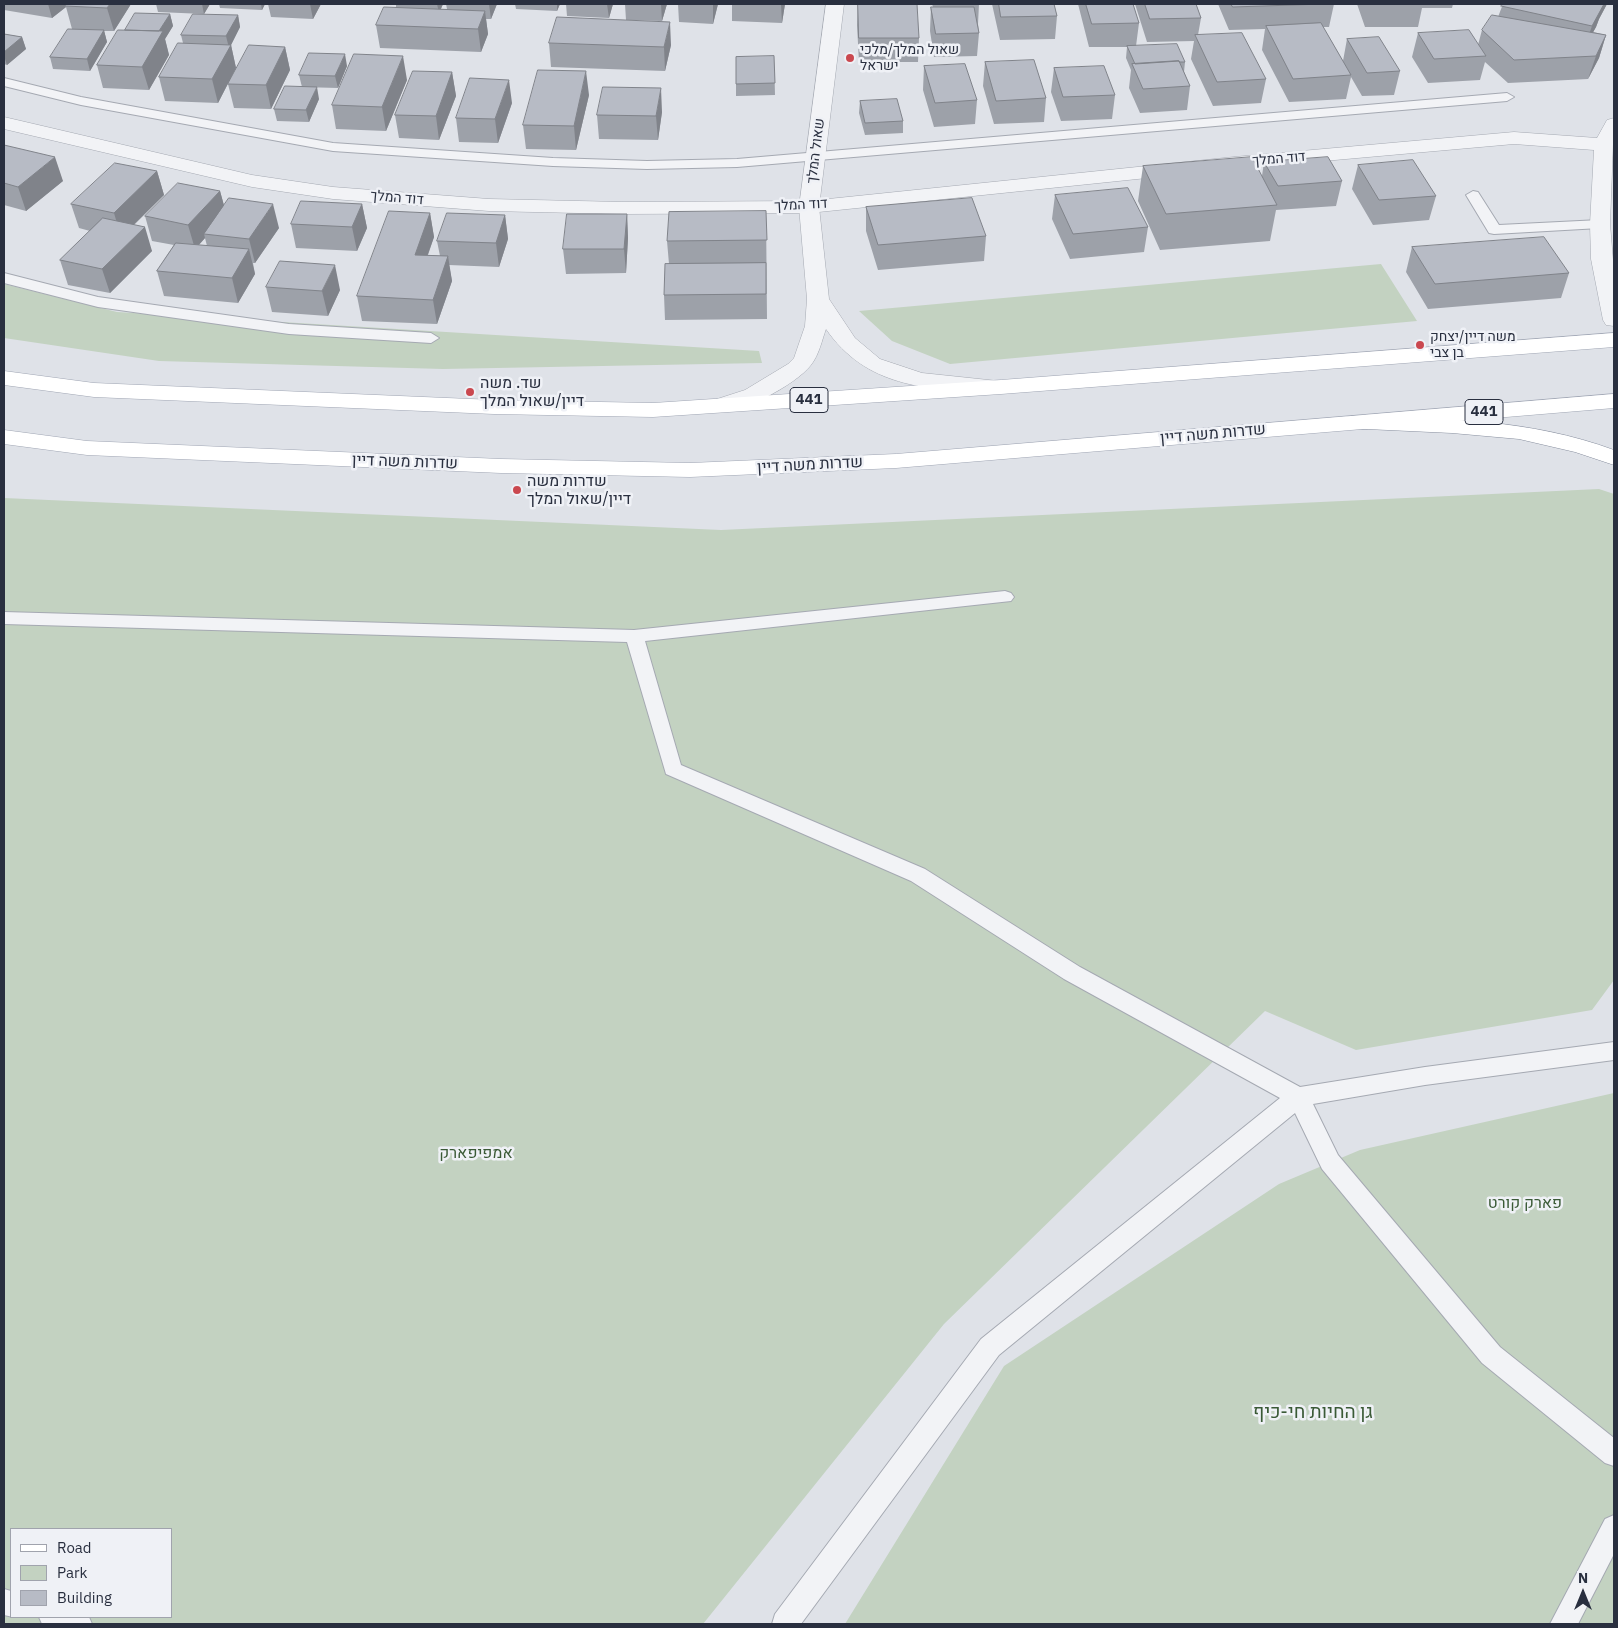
<!DOCTYPE html>
<meta charset="utf-8">
<style>
body{margin:0}
#map{position:relative;width:1618px;height:1628px;overflow:hidden;background:#dfe2e8;font-family:"IBM Plex Sans",sans-serif}
canvas{display:block}
.frame{position:absolute;inset:0;border:5px solid #292f3f;pointer-events:none}
.legend{position:absolute;left:10px;top:1528px;width:162px;height:90px;box-sizing:border-box;background:#eff1f6;border:1px solid #a0a3ad;margin:0;padding:6px 9px;list-style:none;font-size:15px;color:#292f3f}
.legend li{display:flex;align-items:center;gap:10px;height:25px}
.legend b{width:25px;border:1px solid #a0a3ad}
.north{position:absolute;left:1558px;top:1568px;width:50px;height:50px;-webkit-text-stroke:4px #eff1f6;paint-order:stroke;rotate:0deg;font-size:14px;font-weight:700;line-height:20px;text-align:center;color:#292f3f}
.north::after{content:'';display:block;margin:auto;width:18px;height:22px;background:#292f3f;clip-path:polygon(50% 0,100% 100%,50% 72%,0 100%)}
</style>
<div id="map">
<canvas width="1618" height="1628"></canvas>
<div class="frame"></div>
<ul class="legend">
<li><b style="height:6px;background:#fff"></b>Road</li>
<li><b style="height:14px;background:#c3d2c1"></b>Park</li>
<li><b style="height:14px;background:#b7bbc5"></b>Building</li>
</ul>
<div class="north">N</div>
</div>
<script>
const ctx = document.querySelector('canvas').getContext('2d');
ctx.lineJoin = 'round';
function fill(path, color) { ctx.fillStyle = color; ctx.fill(path, 'evenodd'); }
function stroke(path, color, width, dash) { ctx.strokeStyle = color; ctx.lineWidth = width; ctx.lineCap = dash ? 'butt' : 'round'; ctx.setLineDash(dash || []); ctx.stroke(path); }
function drawText(font, color, halo, rows, align = 'center') {
  ctx.font = font + ' "IBM Plex Sans",Heebo,sans-serif'; ctx.lineWidth = 5; ctx.setLineDash([]); ctx.textBaseline = 'middle'; ctx.strokeStyle = halo; ctx.fillStyle = color; for (const [text, x, y, turn = 0] of rows) {
    ctx.save(); ctx.translate(x, y); ctx.rotate((+turn || 0) * Math.PI / 180); ctx.textAlign = isNaN(turn) ? turn : align; if (halo) ctx.strokeText(text, 0, 0); ctx.fillText(text, 0, 0); ctx.restore();
  }
}
fill(new Path2D(`
 M1381,264l36,57 -467,43 -58,-23 -33,-30z
 M4,284l113,28 642,39 3,12 -319,6 -284,-8 -155,-23z
 M1599,489l15,5v486l-22,30 -236,40 -91,-39 -321,313 -241,300h-699v-1126l717,32zM11,1529h160v88h-160z
 M1614,1093v531h-769l159,-258 275,-182 81,-34z`), '#c3d2c1');
const service = new Path2D(`
 M4,78l77,19 252,46 220,15 94,3 90,-2 770,-66 7,4 -7,4 -770,66 -90,2 -94,-3 -220,-15 -252,-46 -77,-19z
 M1473,191l5,1 21,33 101,-5 7,4 -7,4 -106,6 -5,-1 -23,-38z
 M4,273l94,24 191,27 142,9 8,5 -8,5 -142,-9 -191,-27 -94,-24z
 M1005,591l6,2 3,4 -3,4 -366,40 36,124 244,104 155,98 220,120 125,-20 189,-25v18l-189,25 -112,19 25,51 162,192 114,91v28l-9,-3 -123,-100 -160,-194 -27,-56 -296,242 -198,269h-29l3,-10 206,-275 299,-241 -216,-119 -153,-98 -245,-107 -39,-132 -623,-18v-12l630,18z
 M1614,1515v39l-36,70h-28l55,-105z
 M4,1589l7,2 2,26 -9,-2z
 M39,1617h50l3,7h-50z`);
const minor = new Path2D(`
 M4,117l248,58 81,12 156,12 134,3 186,-1 425,-44 280,-25 83,6 10,-18 7,-2 -4,106 4,48v54l-8,-1 -3,-5 -12,-61 -1,-35 4,-74 -80,-6 -280,25 -425,44 -186,1 -134,-3 -156,-12 -81,-12 -248,-58z`);
const tertiary = new Path2D(`
 M826,4h18l-25,203 10,92 26,39 25,21 42,14 76,8 3,5 -3,5 -8,2c-65,-4 -124,-6 -164,-64 -4,11 -7,26 -15,36 -15,20 -75,52 -100,46l-3,-5 3,-5 34,-11 43,-26 6,-6 11,-32 2,-27 -8,-92z`);
const primary = new Path2D(`
 M1614,333v14l-613,47 -348,23 -159,-3 -400,-17 -90,-12v-14l90,12 400,17 159,3 348,-23z
 M1614,394v14l-718,60 -206,9 -189,-4 -414,-18 -83,-11v-14l83,11 414,18 189,4 206,-9z`);
const motorway = new Path2D(`
 M1353,416c89,2 177,3 261,34v15l-39,-13 -56,-13 -67,-6 -107,-5 -3,-5 3,-5z`);
stroke(service, '#a5a9b2', 2);
stroke(minor, '#a5a9b2', 1);
stroke(tertiary, '#a5a9b2', 1);
stroke(primary, '#9fa5b3', 1);
stroke(motorway, '#878e9e', 1);
fill(service, '#f2f3f6');
fill(minor, '#f2f3f6');
fill(tertiary, '#f2f3f6');
fill(primary, '#fff');
fill(motorway, '#fff');
fill(new Path2D(`
 M4,4h127l-17,27h-10l3,11 -17,29 -37,-2 -3,-12 22,-28 -6,-22 -14,11 -48,-8z
 M156,4h54l-6,10 -46,-2z
 M219,4h46l-3,6 -42,-2z
 M268,4h53l-8,15 -42,-2z
 M396,4h47l-2,5h6l-1,-5h51l-6,15h-5l2,15 -7,18 -101,-4 -4,-23 20,-17z
 M515,4h45l-3,7 -41,-2z
 M566,4h47l-4,14 -42,-2z
 M625,4h42l-5,17 -36,-1z
 M678,4h40l-5,20 -34,-2z
 M732,4h53l-3,19 -50,-2z
 M858,4l61,34 -1,24h-59l-2,-37z
 M932,4h47l-1,20 1,9 -2,23 -43,1 -4,-26 1,-24h2z
 M992,4h62l3,12 -2,23 -55,1z
 M1078,4h55l6,19 -3,23 49,16 -1,10 6,14 -3,24 -47,3 -11,-25 2,-18 -5,-12 1,-11h-38z
 M1135,4h61l5,14 -3,17 68,44 -5,24 -48,3 -22,-47 3,-18 -47,1z
 M1218,4h116l-5,23h-6l20,34 4,-22 53,32 -6,24 -32,1 -11,-19 -5,22 -57,3 -27,-52 3,-21 -36,1z
 M1357,4h96l-1,4h-30l-4,19h-53z
 M1503,4h104l-8,15 -3,8 -3,5 13,3 -7,23 -11,21 -80,4 -23,-21 -5,18 -52,3 -16,-26 6,-24 60,12 4,-15 16,-13z
 M170,14l3,12 -8,13 4,16 -20,35 -46,-2 -6,-23 28,-35z
 M238,15l2,12 -9,18 5,23 -18,35 -53,-2 -6,-24 24,-34 -2,-8z
 M4,34l18,3 4,12 -19,16 -3,-1z
 M549,43l122,2 -6,26 -114,-4z
 M285,47l5,23 -19,39 -37,-1 -6,-24z
 M774,56l1,39 -39,1v-12z
 M985,62l61,36 -2,24 -50,2 -11,-38z
 M347,66l-9,22 -36,-1 -3,-12z
 M924,66l53,34 -2,24 -41,3 -11,-37z
 M1054,68l61,27 -3,24 -51,2 -10,-29z
 M452,72l4,24 -17,44 -40,-2 -4,-23z
 M407,80l-21,51 -50,-2 -4,-24z
 M589,95l-13,55 -50,-1 -3,-24z
 M319,99l-10,23 -32,-1 -3,-12z
 M860,101l43,20v12l-38,2 -6,-22z
 M512,103l-14,40 -39,-1 -3,-24z
 M662,112l-4,28 -59,-1 -2,-24z
 M4,145l59,36 -37,30 -22,-6z
 M1264,162l78,19 -6,25 -60,4 -6,31 -110,9 -22,-49 5,-35 119,10z
 M1358,165l78,31 -7,24 -56,5 -21,-36z
 M157,171l7,24 -30,30 18,26 -42,42 -42,-8 -8,-25 30,-29 -11,-3 -8,-24z
 M220,191l4,15 55,22 -24,35h-2l2,11 -17,29 -74,-7 -7,-25 17,-26 -22,-4 -7,-25zM205,238l2,8 -8,-1z
 M1055,195l93,32 -4,25 -74,7 -18,-40z
 M362,204l5,24 -10,23 -61,-3 -5,-24z
 M866,207l120,29 -2,25 -106,9 -12,-39z
 M766,211l1,108 -102,1 -1,-25 5,-31 -2,-23z
 M430,213l4,24 -6,18 12,1 -3,-15 68,-26 3,24 -9,28 -50,-2 3,16 -15,43 -75,-3 -5,-25z
 M627,214l1,24 -2,35 -60,1 -3,-25z
 M1412,247l157,26 -8,25 -133,11 -22,-37z
 M266,287l74,3 -12,26 -56,-4z`), '#9da1a9');
fill(new Path2D(`
 M48,4h21l-4,2 1,1 -14,11z
 M110,4h21l-17,27 -7,-23z
 M202,4h8l-6,10z
 M261,4h4l-3,6z
 M310,4h11l-8,15z
 M437,4h6l-4,9z
 M489,4h8l-6,15z
 M557,4h3l-3,7z
 M607,4h6l-4,14z
 M661,4h6l-5,17z
 M713,4h5l-5,20z
 M781,4h4l-3,19z
 M1603,4h4l-8,15 -3,8 -12,22 8,-23z
 M485,11l3,23 -7,18 -3,-23z
 M170,14l3,12 -8,13 4,16 -20,35 -7,-23 17,-36z
 M238,15l2,12 -9,18 5,23 -18,35 -6,-24 17,-31 -3,-12z
 M670,22l1,23 -6,26 -1,-24z
 M104,30l3,12 -17,29 -3,-12z
 M1606,35l-7,23 -11,21 8,-23z
 M22,37l4,12 -19,16 -3,-9v-4z
 M285,47l5,23 -19,39 -5,-24z
 M345,54l2,12 -9,22 -3,-12z
 M403,56l4,24 -21,51 -4,-24z
 M586,71l3,24 -13,55 -2,-24z
 M452,72l4,24 -17,44 -3,-24z
 M509,80l3,23 -14,40 -3,-24z
 M317,87l2,12 -10,23 -3,-12z
 M661,88l1,24 -4,28 -2,-24z
 M55,157l8,24 -37,30 -8,-24z
 M157,171l7,24 -43,42 -7,-24z
 M220,191l7,25 -23,18 1,4 -10,11 -7,-24z
 M273,204l6,24 -24,35 -6,-24z
 M362,204l5,24 -10,23 -5,-24z
 M430,213l4,24 -15,42 -4,-24z
 M627,214l1,24 -2,35 -2,-24z
 M505,215l3,24 -9,28 -3,-24z
 M145,227l7,24 -42,42 -8,-24z
 M249,249l6,25 -17,29 -6,-25z
 M448,256l4,25 -15,43 -4,-24z
 M335,265l5,25 -12,26 -6,-25z`), '#80838a');
const building = new Path2D(`
 M67,4h43l-3,4 -42,-2z
 M858,4h59l2,34h-60z
 M999,4h55l3,12 -56,1z
 M1086,4h47l6,19 -47,1z
 M1145,4h51l5,14 -51,1z
 M1231,4h92l-90,3z
 M1503,4h101l-12,22 -91,-20z
 M384,7l101,4 -7,18 -102,-4z
 M931,7h43l5,26 -43,1z
 M135,13l35,1 -11,17 -34,-1z
 M193,14l45,1 -12,21 -45,-1z
 M1492,15l114,20 -10,21 -82,4 -32,-30z
 M557,17l113,5 -6,25 -115,-4z
 M1321,23l30,52 -58,4 -27,-53z
 M68,29l36,1 -17,29 -37,-2z
 M118,30l45,1 -21,36 -45,-2z
 M1469,30l17,26 -52,3 -16,-26z
 M1242,33l24,46 -49,3 -22,-47z
 M4,34l18,3 -18,15z
 M1379,37l21,34 -33,2 -20,-34z
 M178,43l53,2 -19,34 -53,-2z
 M1177,44l8,18h-6v-1l-44,3 -8,-18z
 M249,45l36,2 -19,38 -38,-1z
 M309,53l36,1 -10,22 -36,-1z
 M354,54l49,2 -21,51 -50,-2z
 M774,56l1,27 -39,1v-27z
 M1034,60l12,38 -50,3 -11,-39z
 M1179,61l11,25 -47,3 -11,-25z
 M965,64l12,36 -42,3 -11,-37z
 M1104,66l11,29 -52,2 -9,-29z
 M538,70l48,1 -12,55 -51,-1z
 M413,71l39,1 -16,44 -41,-1z
 M470,78l39,2 -14,39 -39,-1z
 M285,86l32,1 -11,23 -32,-1z
 M603,87l58,1 -5,28 -59,-1z
 M897,99l6,22 -38,2 -5,-22z
 M4,145l51,12 -37,30 -14,-4z
 M1252,157l25,48 -111,9 -23,-48z
 M1328,157l14,24 -64,5 -14,-24z
 M1413,160l23,36 -57,4 -21,-35z
 M115,163l42,8 -43,42 -43,-9z
 M178,183l42,8 -32,34 -43,-9z
 M1128,188l20,39 -75,7 -18,-39z
 M229,198l44,6 -24,35 -45,-5z
 M972,198l14,38 -108,9 -12,-38z
 M301,201l61,3 -10,23 -61,-3z
 M389,211l41,2 -15,42 33,1 -15,44 -76,-4z
 M766,211l1,29 -100,1 2,-29z
 M447,213l58,2 -9,28 -59,-2z
 M567,214h60l-3,35h-61z
 M103,218l42,9 -43,42 -42,-9z
 M1544,237l25,36 -134,11 -23,-37z
 M176,243l73,6 -17,29 -75,-7z
 M280,261l55,4 -13,26 -56,-4z
 M766,263v31l-102,1 1,-31z`);
fill(building, '#b7bbc5');
stroke(building, '#80838a', 1);
for (const [x, y, r, color] of [
 [850,58,5,"#ca484f"],
 [1420,345,5,"#ca484f"],
 [470,392,5,"#ca484f"],
 [517,490,5,"#ca484f"]
]) { const dot = new Path2D(); dot.arc(x, y, r, 0, 2 * Math.PI); ctx.fillStyle = color; ctx.fill(dot); stroke(dot, '#eff1f6', 2); }
drawText('14px', '#292f3f', '#eff1f6', [
 ["שאול המלך/מלכי",860,50],
 ["ישראל",860,66],
 ["משה דיין/יצחק",1430,337],
 ["בן צבי",1430,353]
], 'left');
drawText('14px', '#292f3f', '#eff1f6', [
 ["שאול המלך",816,151,-83],
 ["דוד המלך",1279,159,-5],
 ["דוד המלך",397,198,5],
 ["דוד המלך",801,205,-3]
]);
for (const [x, y, w] of [
 [809,400,38],
 [1484,412,38]
]) { const box = new Path2D(); box.roundRect(x - w / 2, y - 12.5, w, 25, 4); ctx.fillStyle = '#eff1f6'; ctx.fill(box); stroke(box, '#292f3f', 1); }
drawText('bold 15px', '#292f3f', null, [
 ["441",809,400],
 ["441",1484,412]
]);
drawText('16px', '#292f3f', '#eff1f6', [
 ["שד. משה",480,383],
 ["דיין/שאול המלך",480,401],
 ["שדרות משה",527,481],
 ["דיין/שאול המלך",527,499]
], 'left');
drawText('16px', '#292f3f', '#eff1f6', [
 ["שדרות משה דיין",1213,434,-5],
 ["שדרות משה דיין",405,462,2],
 ["שדרות משה דיין",810,465,-3]
]);
drawText('16px', '#3a5a36', '#eff1f6', [
 ["אמפיפארק",476,1153],
 ["פארק קורט",1525,1203]
]);
drawText('19px', '#3a5a36', '#eff1f6', [
 ["גן החיות חי-כיף",1313,1413]
]);
</script>
